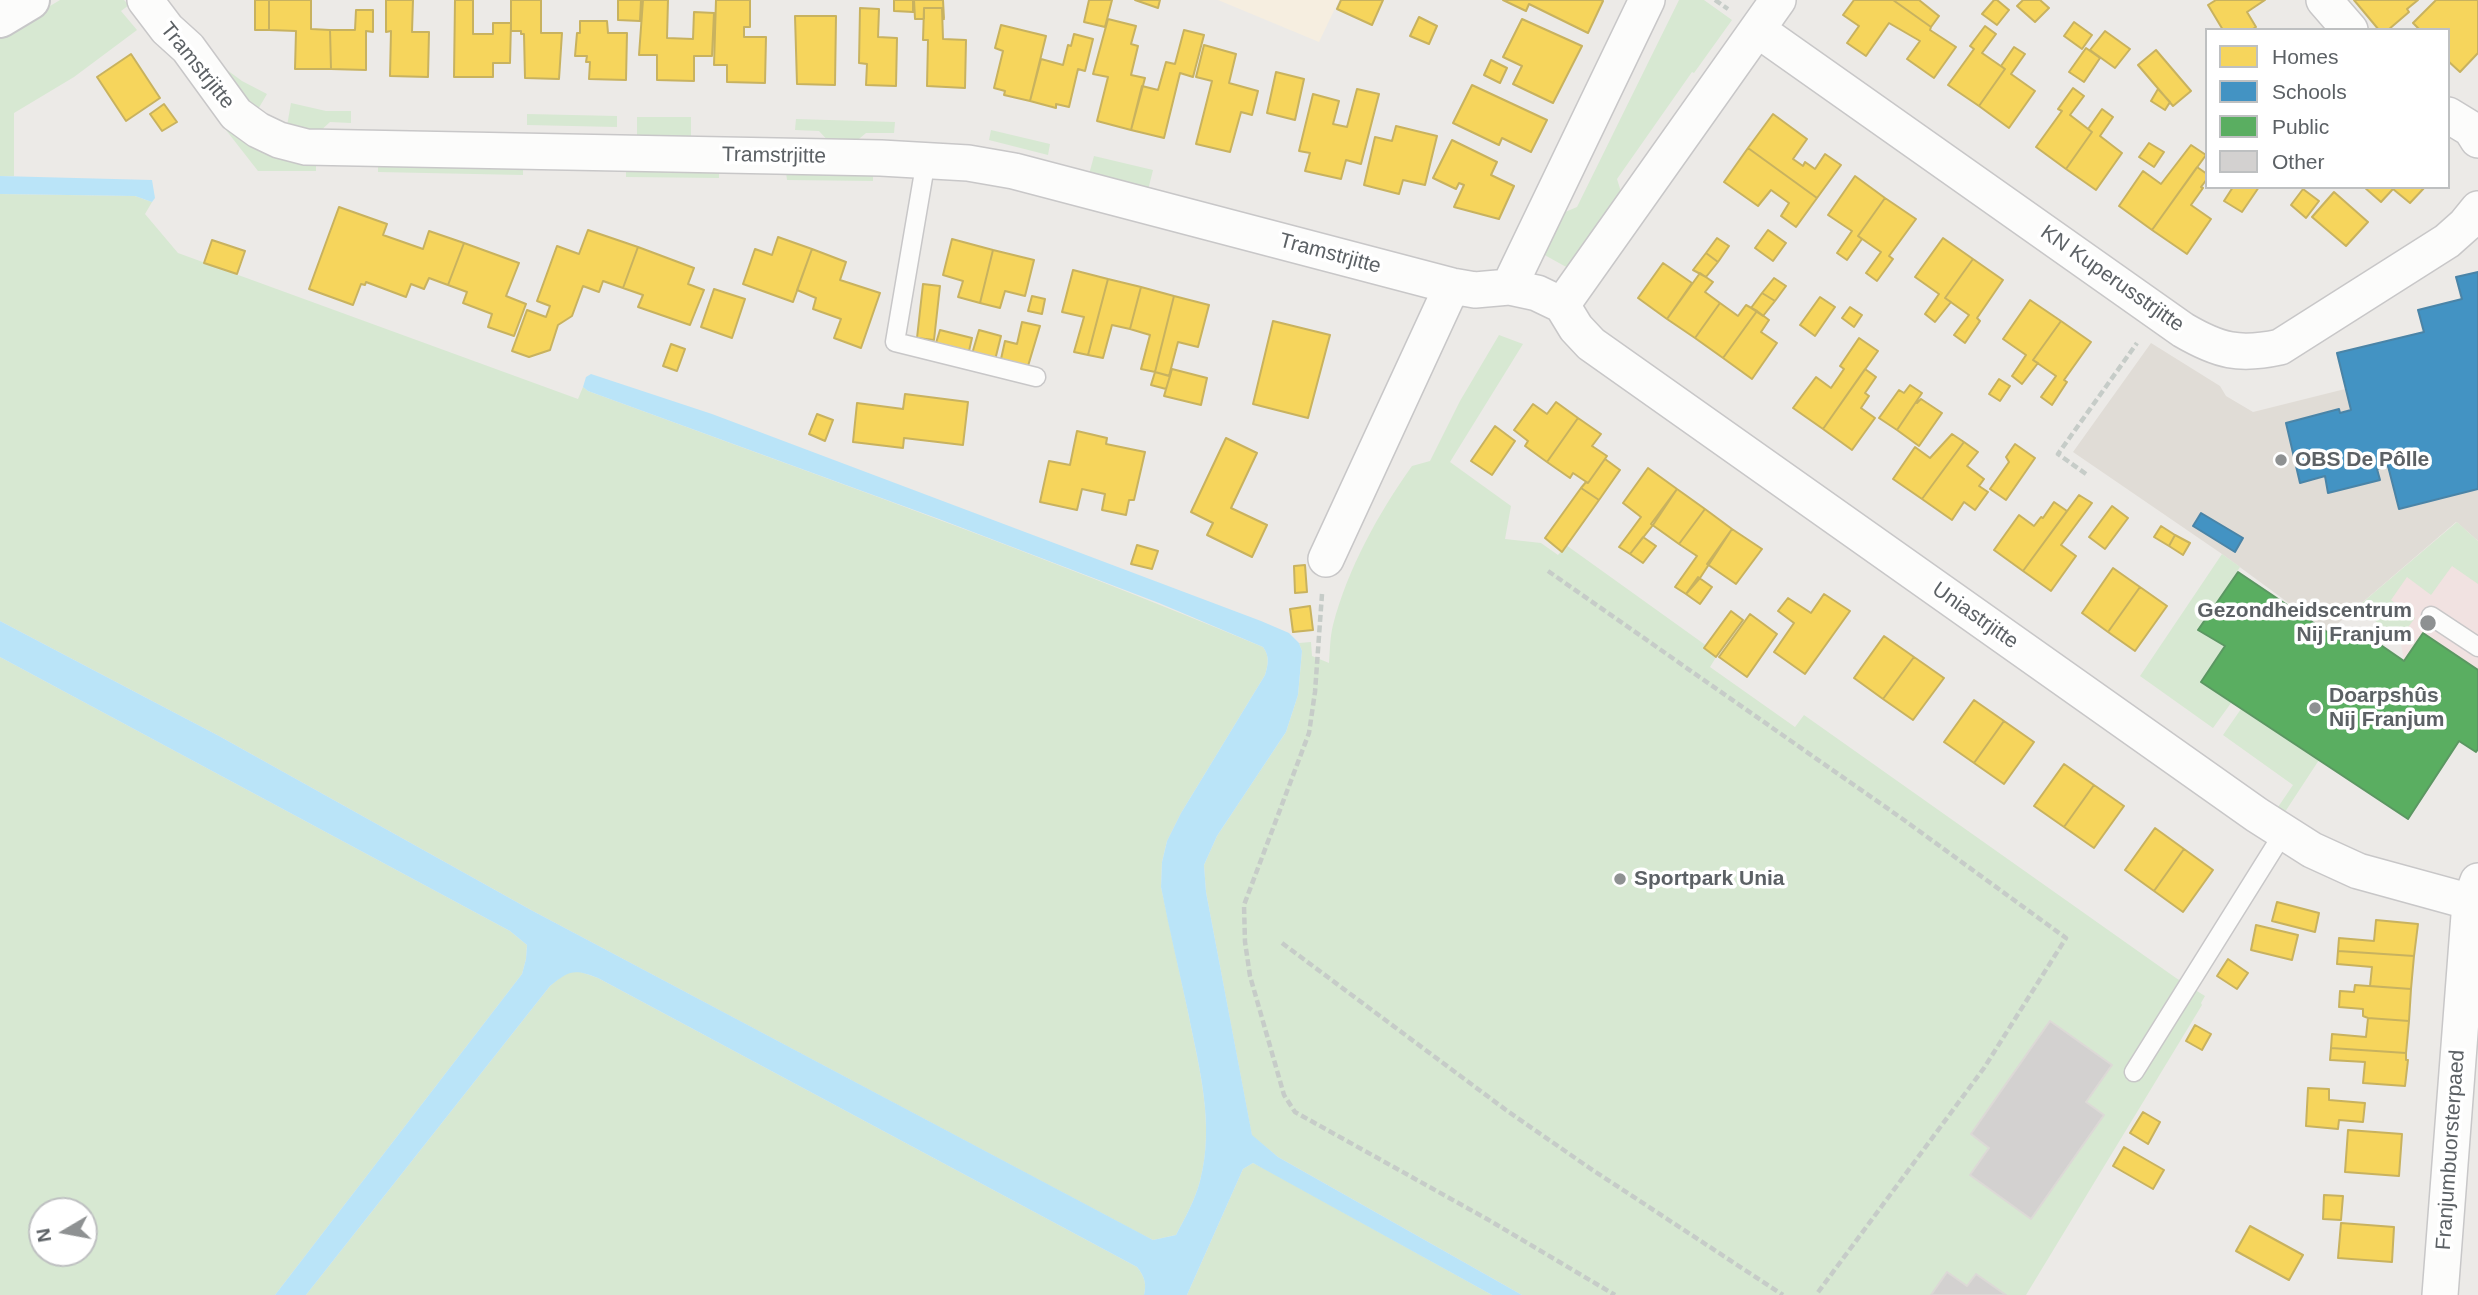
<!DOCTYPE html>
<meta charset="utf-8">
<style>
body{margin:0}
#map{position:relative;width:2478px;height:1295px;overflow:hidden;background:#eceae7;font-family:Helvetica,sans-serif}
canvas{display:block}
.legend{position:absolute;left:2205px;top:28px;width:245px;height:161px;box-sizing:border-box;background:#fff;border:2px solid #bec0c1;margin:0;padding:9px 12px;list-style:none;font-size:21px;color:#5c6165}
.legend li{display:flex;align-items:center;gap:14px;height:35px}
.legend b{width:35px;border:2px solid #bec0c1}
.north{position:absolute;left:28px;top:1197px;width:70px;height:70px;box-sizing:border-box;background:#fff;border:2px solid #bec0c1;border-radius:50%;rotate:260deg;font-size:19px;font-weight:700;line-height:28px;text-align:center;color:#5c6165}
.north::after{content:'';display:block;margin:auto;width:24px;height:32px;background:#8e9192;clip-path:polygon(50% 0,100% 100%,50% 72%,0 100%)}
</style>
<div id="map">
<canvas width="2478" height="1295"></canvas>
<ul class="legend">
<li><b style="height:19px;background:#f6d55c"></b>Homes</li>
<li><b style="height:19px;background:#4393c3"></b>Schools</li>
<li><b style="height:19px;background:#5aae61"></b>Public</li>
<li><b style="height:19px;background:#d3d1d0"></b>Other</li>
</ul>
<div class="north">N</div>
</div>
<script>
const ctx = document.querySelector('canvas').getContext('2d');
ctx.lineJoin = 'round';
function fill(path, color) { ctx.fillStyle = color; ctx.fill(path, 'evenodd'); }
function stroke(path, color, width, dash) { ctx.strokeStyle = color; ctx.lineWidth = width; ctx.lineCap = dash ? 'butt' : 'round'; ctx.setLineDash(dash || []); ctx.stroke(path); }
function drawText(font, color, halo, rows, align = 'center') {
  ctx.font = font + ' Helvetica,sans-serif'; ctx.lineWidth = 7; ctx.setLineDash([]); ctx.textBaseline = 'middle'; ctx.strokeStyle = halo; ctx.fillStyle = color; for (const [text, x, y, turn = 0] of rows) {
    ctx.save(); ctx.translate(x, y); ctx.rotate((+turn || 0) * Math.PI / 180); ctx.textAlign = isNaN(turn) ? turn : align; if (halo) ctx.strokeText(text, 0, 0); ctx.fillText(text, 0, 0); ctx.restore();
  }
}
fill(new Path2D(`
 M1218,0h121l-20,42z`), '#f6eee0');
fill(new Path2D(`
 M2478,272v269l-22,-19 -128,110 -106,-78 -149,-102 78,-109 69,43 6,10 27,16 92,-23 -9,-36 86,-21 -4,-22 42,-11 -4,-21z`), '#e0dcd6');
fill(new Path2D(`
 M2457,522l21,19v208l-74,-88 -4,-23 -44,-30z`), '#f1e2e1');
fill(new Path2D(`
 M60,0h64l5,5 -8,6 16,19 -63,47 -60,36v63h-14v-140z
 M1679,0h25l28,20 -38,53 -2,-1 -75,107 5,16 -54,73 -27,-15 17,-38 19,-8z
 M227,70l15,11 25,13 -10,17 -35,-36z
 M291,103l35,8h25v12l-21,-1 -13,12 -30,-8z
 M216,113l100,50v8h-58l-43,-55z
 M527,114l90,2v11l-90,-2z
 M637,117h54v24h-54z
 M796,119l99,3 -1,11h-28l-13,11h-22l-12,-13 -24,-1z
 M991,130l59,14 -2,11 -59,-15z
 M1094,156l59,14 -6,24 -59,-16z
 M378,165l145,2v8l-145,-3z
 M626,169l93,2v7l-93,-1z
 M786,172l87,1v8l-86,-1z
 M0,194l135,2 17,6 -7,12 33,39 400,146 5,-12 5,4c226,83 453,163 675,256 7,10 5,17 2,28l-84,138 -14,28 -5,21 -1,25c9,42 18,83 27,125 11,56 27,113 12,169 -5,19 -15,37 -24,54l-23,5 -12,-6 -610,-324 -312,-174 -219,-115z
 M1499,335l24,9 -73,118 61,44 -6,33 36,4 17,12 8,-10 152,109 -8,13 85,60 9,-12 372,263 29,18 -4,7 1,2 -176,290h-504l-244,-138 -26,-21 -46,-244 -2,-27 13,-29 69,-104 12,-37 4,-44 -3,-8 12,-1 1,14 17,7c1,-13 1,-26 4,-38 15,-57 45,-111 79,-159l18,-5 30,-60z
 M2457,522l21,19v43l-26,-18 -21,29 -24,-18 -16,23 24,18 -15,20 -44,-30z
 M2222,554l18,13 -41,63 26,16 -24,36 30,21 -18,25 -73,-52z
 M0,657l510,274 17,14 -1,14 -4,15 -247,321h-275zM42,1211h42v42h-42z
 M2241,709l78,51 -36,55 -7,-5 17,-25 -70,-50z
 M578,971l20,7 539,289c7,9 10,16 7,28h-838l244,-309 15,-13z
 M1253,1163l14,7 225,125h-305l56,-126z`), '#d7e8d2');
fill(new Path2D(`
 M0,176l152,4 3,18 -3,4 -17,-6 -135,-2z
 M591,374l121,40 549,207 28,12 10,10 3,8 -4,44 -12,37 -69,104 -13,29 2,27 46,243 26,22 244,138h-30l-239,-132 -10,6 -56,126h-43c3,-12 0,-19 -7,-28l-539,-289c-24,-9 -28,-8 -48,8l-244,309h-31l247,-321 4,-15 1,-14 -17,-14 -510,-274v-36l219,115 312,174 622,330 23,-5c9,-17 19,-35 24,-54 15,-57 -1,-113 -12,-169 -9,-42 -19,-83 -27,-125l1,-25 5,-21 14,-28 84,-138c3,-11 5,-18 -2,-28l-104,-44 -220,-84 -351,-128 -5,-4 3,-10z`), '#bae4f8');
const homes = new Path2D(`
 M255,0h14v30h-14z
 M269,0h42v29l19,1 1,39h-36l1,-38 -27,-1z
 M386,0h27l-1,32h17l-1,45 -38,-1 1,-45 -5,1z
 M455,0h18v34h20v-11h18l-1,40h-17v14h-39z
 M511,0h30v33h21l-3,46 -34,-1 -1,-44h-3v-3h-10z
 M618,0h23l-1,21 -22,-1z
 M643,0h25l-1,38 26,1 1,-27 20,1 -2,43h-18v25l-37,-1v-25h-18z
 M716,0h34v27h-6v10h22l-1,46 -38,-1v-17h-13z
 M894,0h19v12l-19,-1z
 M914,0h29l1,19 -2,-11h-18v11h-9z
 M1089,0h23l-7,27 -21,-5z
 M1135,0h25l-2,8z
 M1341,0h42l-11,25 -35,-16z
 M1503,0h98l2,1 -15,32 -59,-29 -3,7z
 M1854,0h39l38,27 -1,3 26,17 -22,31 -27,-19 13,-18 -31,-18 -23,33 -19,-13 12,-17 -16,-11z
 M1893,0h26l20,16 -8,11z
 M1994,0h3l12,10 -12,15 -15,-11z
 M2023,0h17l9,8 -14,14 -18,-16z
 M2216,0h49l-18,12 9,15 -5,3h-28l-15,-25z
 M2354,0h64l-11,9 2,3 -21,18h-9z
 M2436,0h42v53l-18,19 -12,-11v-31h-28l-7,-7z
 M860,8l19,1 -1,28 19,1 -1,48 -30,-1 1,-21 -8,-1z
 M924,8h18l1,31 23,1 -1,48 -38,-2 1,-46h-5z
 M356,10h17v22l-7,-1v39l-35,-1 -1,-39h25z
 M795,16h41l-1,69 -38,-1z
 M1419,17l18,9 -8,18 -19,-8z
 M1108,19l28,7 -5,18 7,2 -7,29 14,3 -14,52 -34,-9 11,-44 -15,-3z
 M1522,19l60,27 -29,57 -40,-19 9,-18 -19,-9z
 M580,21h27l1,12h19l-1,47 -37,-1 1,-17h-4l1,-6h-12l2,-23h3z
 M2074,22l18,13 -10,14 -18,-13z
 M1001,25l45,11 -16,65 -26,-6 1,-4 -11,-3 9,-37 -8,-3z
 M1985,26l11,8 -14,19 23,16 -26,37 -31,-21 26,-36 -4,-3z
 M1184,30l20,5 -11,42 -13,-4 -16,65 -33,-8 11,-44 16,4 8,-28 9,2z
 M2105,31l25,18 -15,19 -25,-18z
 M1074,34l19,5 -8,32 -7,-2 -9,38 -13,-3v4l-26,-7 11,-42 22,6 5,-20 3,1z
 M1204,45l32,9 -7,29 29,8 -6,24 -11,-3 -11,40 -34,-8 16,-63 -16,-4z
 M2014,47l11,7 -14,20 24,17 -26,37 -30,-22 26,-37 -4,-3z
 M2086,48l14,10 -16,24 -15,-10z
 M2156,50l35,41 -18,15 -35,-41z
 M131,54l29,44 -34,23 -29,-44z
 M1491,60l16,8 -7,15 -16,-8z
 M1276,72l28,7 -9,41 -28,-7z
 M1472,85l75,35 -16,32 -29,-14 -3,7 -46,-22z
 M2073,88l11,8 -14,19 22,17 -26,37 -30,-22 26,-36 -4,-2z
 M1357,89l22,5 -18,70 -15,-4 -5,19 -36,-8 5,-18 -11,-2 14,-57 26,7 -6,23 14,3z
 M2158,89l12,13 -5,8 -14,-9z
 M164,104l13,18 -15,9 -12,-17z
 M2102,109l11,8 -13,19 22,17 -26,37 -30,-21 26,-37 -4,-3z
 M1773,114l34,25 -14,20 10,7 2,-4 10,7 10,-15 16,11 -24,33 -69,-50z
 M1396,126l41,10 -12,49 -22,-5 -4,14 -35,-9 11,-48 17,4z
 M1452,140l45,22 -6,13 23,11 -15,33 -45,-12 10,-22 -5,-2 -3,6 -23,-11z
 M2149,143l15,9 -10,15 -15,-10z
 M2191,145l15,10 -54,75 -33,-24 24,-35 18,13z
 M1748,148l69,50 -21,29 -15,-11 8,-13 -18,-13 -13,16 -34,-24z
 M2197,167l10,7v5l-6,8 2,1 -12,17 20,14 -24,35 -35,-24z
 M1855,176l30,22 -27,38 4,3 -15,21 -10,-7 15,-22 -24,-16z
 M2233,187h26l-17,25 -18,-11z
 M2364,187h61l-15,16 -17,-14 -12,13z
 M2303,189l16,12 -13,17 -15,-13z
 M2334,192l34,30 -22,24 -34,-29z
 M1885,198l31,21 -27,37 4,3 -16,22 -11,-8 15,-21 -23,-16z
 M339,207l48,17 -4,11 40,14 6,-18 35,12 -16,42 -19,-7 -5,11 -13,-5 -5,13 -40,-15 -1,3 -4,-1 -8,21 -44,-16z
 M588,230l50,17 -15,41 -20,-7 -4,11 -16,-6 -11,30 -14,9 -8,25 -21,7 -17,-6 15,-41 19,7 4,-11 -13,-5 20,-55 22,8z
 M1768,230l18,13 -13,18 -18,-13z
 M778,237l34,12 -19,53 -50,-18 12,-35 17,6z
 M1717,238l12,8 -11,16 -12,-9z
 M1943,238l30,21 -28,39 6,4 -16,20 -10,-8 14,-20 -24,-17z
 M952,239l41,11 -13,53 -22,-6 5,-16 -20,-6z
 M212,240l33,11 -8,23 -33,-11z
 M464,243l55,20 -13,33 20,8 -12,32 -26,-9 4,-13 -29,-11 4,-11 -19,-7z
 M638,247l56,21 -6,16 16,6 -14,35 -52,-18 5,-12 -20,-7z
 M812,249l34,13 -6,18 40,13 -19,55 -27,-10 7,-19 -28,-10 3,-11 -19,-8z
 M993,250l41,10 -9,36 -20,-5 -5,17 -20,-5z
 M1706,253l12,9 -12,15 -13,-7z
 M1973,259l30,21 -26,38 3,3 -15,22 -11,-8 15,-20 -24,-17z
 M1663,263l29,20 -25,36 -29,-21z
 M1073,270l35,9 -20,76 -14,-3 10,-35 -22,-5z
 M1700,273l13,9 -8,10 15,11 -25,35 -28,-19z
 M1774,278l12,8 -11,15 -13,-8z
 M1108,279l33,8 -11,42 -18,-4 -9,33 -15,-3z
 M923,284l17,2 -6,54 -17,-2z
 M1141,287l33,9 -19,76 -14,-3 9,-34 -20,-6z
 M714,289l31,10 -13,39 -31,-11z
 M1762,293l13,8 -12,15 -12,-8z
 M1032,296l13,3 -3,15 -14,-3z
 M1174,296l35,9 -11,42 -20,-5 -9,34 -14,-4z
 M1820,297l15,10 -20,29 -15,-11z
 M2030,300l31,21 -28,39 5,3 -16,21 -10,-8 14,-21 -23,-16z
 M1720,303l18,13 8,-11 11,6 -34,47 -28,-20z
 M1850,307l12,8 -8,12 -12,-9z
 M1757,311l12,9 -8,12 16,11 -25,36 -29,-21z
 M1273,321l57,14 -22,83 -55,-14z
 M2061,321l30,21 -27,38 3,2 -15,23 -11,-8 15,-21 -23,-16z
 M1022,322l18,4 -12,40 -27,-7 4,-18 12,3z
 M940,330l32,8 -3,13 -33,-8z
 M979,330l22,6 -6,24 -23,-6z
 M1859,338l19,13 -55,78 -30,-21 23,-31 15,11 13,-19 -4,-3z
 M671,344l14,5 -8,22 -14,-5z
 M1172,369l35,9 -6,27 -37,-9z
 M1865,369l11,8 -11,16 4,3 -8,12 14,10 -23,32 -29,-21z
 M1155,372l15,4 -4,13 -15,-4z
 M1999,379l11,7 -10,15 -11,-7z
 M1910,385l12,8 -25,37 -18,-12 20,-28 5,3z
 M905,394l63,8 -5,43 -59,-7 -1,10 -50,-6 4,-39 46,6z
 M1921,399l21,14 -23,33 -22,-16 19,-28 1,1z
 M1556,402l22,16 -31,44 -22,-16 3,-5 -14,-11 19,-26 14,10z
 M817,414l16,6 -8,21 -16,-7z
 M1578,418l23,16 -9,12 15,10 -19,27 -15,-10 -3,5 -23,-16z
 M1495,426l20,15 -23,34 -21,-14z
 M1077,431l30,7 -1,6 39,8 -11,48h-5l-3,15 -24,-5 3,-16 -23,-5 -5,21 -37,-8 9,-41 21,4z
 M1952,434l12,8 -42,57 -29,-20 22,-32 15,11z
 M1226,438l31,15 -26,55 36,17 -15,32 -45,-22 6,-12 -22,-11z
 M1964,442l14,10 -11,14 17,13 -5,7 9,6 -13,18 -11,-8 -12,18 -30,-21z
 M2015,444l20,14 -29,42 -16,-11 19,-27 -3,-5z
 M1605,459l15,11 -21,30 -18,-12 5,-6 2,1z
 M1648,468l29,21 -24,36 -23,29 -11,-7 22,-30 -18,-14z
 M1581,488l18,12 -37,52 -17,-14z
 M1677,489l28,20 -26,35 -28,-20z
 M2079,495l13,8 -31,42 15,11 -25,35 -28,-20z
 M2054,502l13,9 -44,60 -29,-21 25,-35 15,11 7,-9 2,1z
 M2112,506l16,12 -23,31 -16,-12z
 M1705,509l27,20 -32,49 -14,16 -11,-7 22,-31 -18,-12z
 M2161,526l14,9 -6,11 -15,-9z
 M1732,529l30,20 -26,35 -29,-20z
 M2175,535l15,8 -7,12 -14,-9z
 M1643,537l13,9 -13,17 -13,-9z
 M1137,545l21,6 -6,18 -21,-5z
 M1305,565l2,27 -12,1 -1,-27z
 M2113,568l27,19 -32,45 -26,-19z
 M1698,577l14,10 -12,17 -14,-10z
 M2140,587l27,19 -32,45 -27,-19z
 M1824,594l26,17 -45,63 -31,-22 20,-29 -16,-12 10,-13 23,15z
 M1310,606l3,24 -20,2 -3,-23z
 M1731,611l12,9 -27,37 -12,-9z
 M1750,614l27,20 -30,43 -28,-20z
 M1884,636l30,21 -31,42 -29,-21z
 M1914,657l30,21 -31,42 -30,-21z
 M1974,700l30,21 -30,42 -30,-21z
 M2004,721l30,21 -30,42 -30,-21z
 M2064,764l30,21 -30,42 -30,-21z
 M2094,785l30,21 -30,42 -30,-21z
 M2155,828l29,21 -30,42 -29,-21z
 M2184,849l29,21 -30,42 -29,-21z
 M2277,902l42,11 -4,19 -43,-11z
 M2376,920l42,4 -4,32 -76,-5 1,-13 35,3z
 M2256,925l42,10 -6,25 -41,-10z
 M2338,951l76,5 -3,33 -41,-3 2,-19 -35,-3z
 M2228,959l20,14 -11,16 -20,-13z
 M2355,985l56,4 -2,32 -41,-3 -5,-2v-7l-24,-2 1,-16 14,1z
 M2368,1018l41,3 -3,32 -75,-5 1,-14 34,3z
 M2195,1025l16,9 -9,16 -16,-9z
 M2331,1048l75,5v7h2l-3,26 -42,-3 2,-21 -35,-2z
 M2308,1088l21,1v11l36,3 -2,19 -24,-2 -1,9 -32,-3z
 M2143,1112l17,10 -12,22 -18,-11z
 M2348,1130l54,4 -3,42 -54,-4z
 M2124,1147l40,23 -11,19 -40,-23z
 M2324,1195l19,1 -2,24 -18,-1z
 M2341,1223l53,4 -2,35 -54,-4z
 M2250,1226l53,29 -14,25 -53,-29z`);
fill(homes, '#f6d55c');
stroke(homes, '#c8b25f', 2);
const schools = new Path2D(`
 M2478,272v217l-79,20 -11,-43 -11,3 3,11 -52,13 -3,-17 -25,7 -14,-60 53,-14 1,4 11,-3 -14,-57 87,-21 -6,-22 44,-11 -6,-22z
 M2201,513l42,25 -8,14 -42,-26z`);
fill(schools, '#4393c3');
stroke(schools, '#4a84a7', 2);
const public = new Path2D(`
 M2238,572l107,72 11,-16 48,33 19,-28 55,37v79l-2,3 -17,-11 -51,78 -207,-137 24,-36 -27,-16z`);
fill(public, '#5aae61');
stroke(public, '#5b9762', 2);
const building = new Path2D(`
 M2050,1021l62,44 -26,37 18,13 -73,104 -61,-44 19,-27 -18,-14z
 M1947,1272l20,14 9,-12 30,21h-75z`);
fill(building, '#d3d1d0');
stroke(building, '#dcd9d6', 2);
const lane = new Path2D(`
 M926,160l-31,182 141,35
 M2431,616l47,31
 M2134,1072l150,-240`);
const street = new Path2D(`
 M145,0l22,29 21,19 48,66 22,16 21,10 27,7 575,11 87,5 46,8 438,115 23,4 34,-3 138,-287
 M2324,0l26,30
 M1758,30l425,300c36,21 56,26 97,17l167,-106 18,-16 13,-16
 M2448,115l23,14 7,11
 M1509,287l28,6 25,12 14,23 15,16 666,471 55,35 46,21 120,33
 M1562,305l216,-305
 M1326,559l126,-273
 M2440,1295l30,-393 8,-21`);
const secondary = new Path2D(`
 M0,18l30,-18`);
stroke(lane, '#c8c7c8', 21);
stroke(street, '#c8c7c8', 38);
stroke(secondary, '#c7c7c8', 42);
stroke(new Path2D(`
 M1715,0l13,9
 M2086,474l-28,-20 79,-111
 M1548,571l356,249 162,118 -82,130 -168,227
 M1322,594l-7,98 -6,41 -65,172 1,37 5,34 34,119 11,17 192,107 128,76
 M1282,943l224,167 85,59 192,126`), '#c6ccc8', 4.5, [7, 3.5]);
stroke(lane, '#fcfcfb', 18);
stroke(street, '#fcfcfb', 35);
stroke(secondary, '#fcfcfb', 38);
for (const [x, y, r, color] of [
 [2281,460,7,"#8e9192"],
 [2428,623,9,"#8e9192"],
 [2315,708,7,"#8e9192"],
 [1620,879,7,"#8e9192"]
]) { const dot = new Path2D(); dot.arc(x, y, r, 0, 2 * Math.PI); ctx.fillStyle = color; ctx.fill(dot); stroke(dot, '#fff', 2.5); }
drawText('21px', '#5c6165', '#fff', [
 ["Tramstrjitte",197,66,51],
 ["Tramstrjitte",774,156,1],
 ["Tramstrjitte",1330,254,15],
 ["KN Kuperusstrjitte",2112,279,35],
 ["Uniastrjitte",1975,616,35],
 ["Franjumbuorsterpaed",2451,1150,-86]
]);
drawText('bold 21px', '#5c6165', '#fff', [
 ["OBS De Pôlle",2295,460],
 ["Gezondheidscentrum",2412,611,"right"],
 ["Nij Franjum",2412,635,"right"],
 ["Doarpshûs",2329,696],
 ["Nij Franjum",2329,720],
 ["Sportpark Unia",1634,879]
], 'left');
</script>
